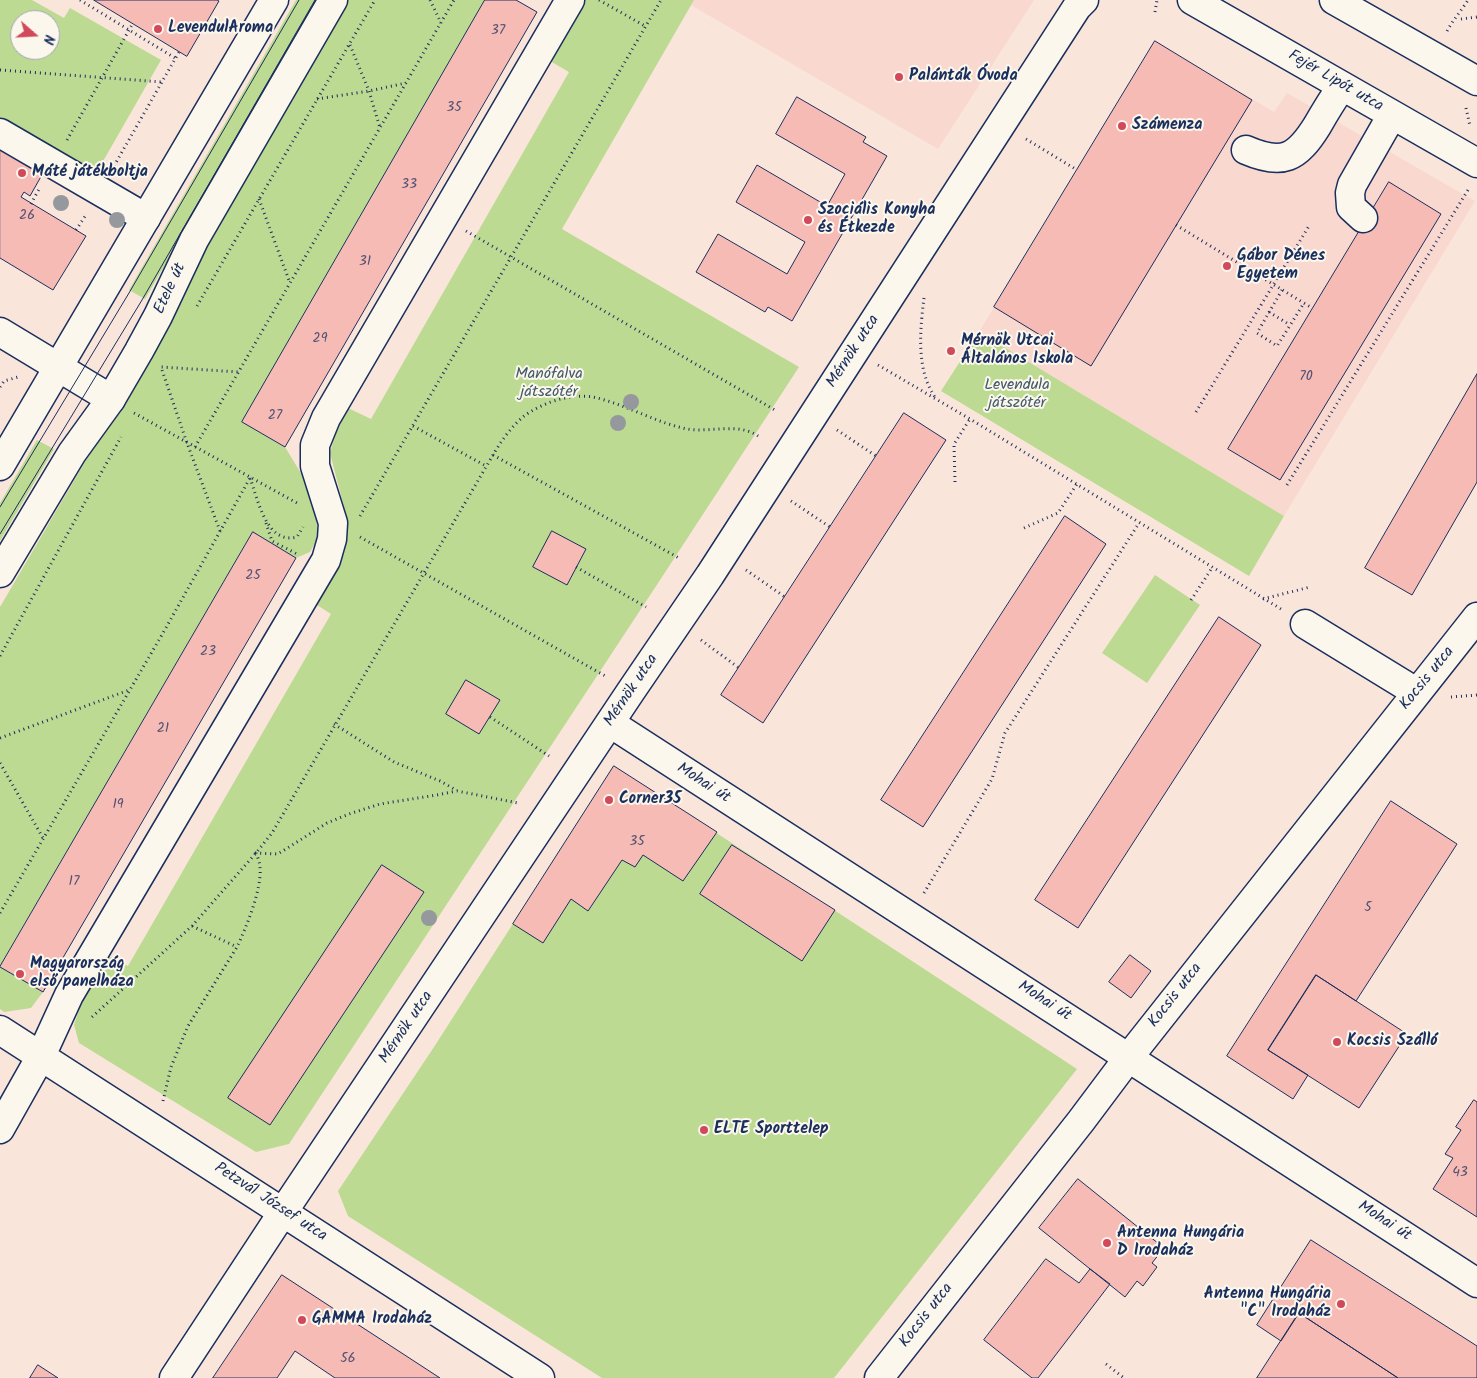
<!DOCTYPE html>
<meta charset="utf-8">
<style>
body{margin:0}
#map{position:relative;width:1477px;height:1378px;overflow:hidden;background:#fae5db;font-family:Kalam,sans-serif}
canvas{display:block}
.north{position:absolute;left:10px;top:10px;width:50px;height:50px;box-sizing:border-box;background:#fbf7ec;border:1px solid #a1a7b3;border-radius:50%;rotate:109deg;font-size:14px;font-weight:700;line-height:20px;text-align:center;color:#1b2f5e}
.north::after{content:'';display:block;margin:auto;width:18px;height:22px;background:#d1495b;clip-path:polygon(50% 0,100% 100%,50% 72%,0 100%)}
</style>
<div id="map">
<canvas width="1477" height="1378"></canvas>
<div class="north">N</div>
</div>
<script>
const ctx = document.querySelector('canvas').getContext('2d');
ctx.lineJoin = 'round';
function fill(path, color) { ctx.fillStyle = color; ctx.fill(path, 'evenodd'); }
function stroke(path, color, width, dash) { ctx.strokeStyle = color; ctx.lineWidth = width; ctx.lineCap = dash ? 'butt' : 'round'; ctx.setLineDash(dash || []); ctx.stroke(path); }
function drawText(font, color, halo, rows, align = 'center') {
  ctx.font = font + ' Kalam,sans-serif'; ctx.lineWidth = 4; ctx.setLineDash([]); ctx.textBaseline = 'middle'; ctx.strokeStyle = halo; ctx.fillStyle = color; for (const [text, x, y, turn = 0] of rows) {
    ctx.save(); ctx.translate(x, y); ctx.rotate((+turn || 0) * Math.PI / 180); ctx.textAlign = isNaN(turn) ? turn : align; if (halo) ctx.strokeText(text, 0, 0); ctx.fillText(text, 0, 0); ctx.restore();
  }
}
fill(new Path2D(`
 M694,0h340l-96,149 -247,-144z
 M1155,41l119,71 13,-19 188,108 -191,315 -305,-184z`), '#f9d8cf');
fill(new Path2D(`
 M0,0h32l32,18 6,-10 91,52 -67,117 -94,-54zM20,20h30v30h-30z
 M296,0h23l-174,299 -16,-9z
 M344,0h141l-243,422 43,25 28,46 5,40 -3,10 -5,9 -14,6 -44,-25 -252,433 43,26 -12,16 -27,4 -4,-3v-402l152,-260 20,-47z
 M585,0h109l-132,229 237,138 -135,207 -375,570 -33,8 -177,-109 -5,-18 8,-25 26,-44 20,10 203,-352 -17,-11 31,-63 2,-21 -17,-66 6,-21 12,-24 23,11 198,-347 -19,-11z
 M979,332l305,184 -35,60 -308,-185z
 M37,440l17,9 -54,92v-38z
 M1155,575l45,30 -53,78 -45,-30z
 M614,766l463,303 -243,309h-232l-254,-162 -10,-25 96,-144z`), '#bcda92');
const building = new Path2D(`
 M94,0h123l2,1 -32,55z
 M485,0h31l21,12 -252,435 -43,-25z
 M1155,41l97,59 -161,266 -97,-59z
 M797,97l69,40 -3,5 24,14 -95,165 -24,-14 -3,5 -69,-40 22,-38 69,40 18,-32 -69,-40 21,-37 70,41 18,-32 -69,-40z
 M0,147l43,26 -13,23 -6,-4 -3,5 65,39 -33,54 -53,-32z
 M1389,182l52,32 -161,266 -52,-31z
 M1477,374v108l-65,113 -47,-27z
 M904,413l42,27 -183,283 -42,-28z
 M1065,516l41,28 -183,283 -42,-27z
 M552,531l34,18 -19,36 -34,-18z
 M253,532l43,26 -253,434 -43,-25z
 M1219,617l42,28 -183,283 -43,-28z
 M466,680l34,20 -21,34 -33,-20z
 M614,766l103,66 -34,49 -40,-26 -8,12 -13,-7 -34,51 -17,-12 -28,44 -30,-19z
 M1391,801l66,43 -101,157 -40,-26 -48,75 40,25 -15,24 -66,-43z
 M732,845l103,65 -33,51 -102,-67z
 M382,865l42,27 -154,233 -42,-27z
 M1130,955l21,16 -20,27 -22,-16z
 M1316,975l91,59 -48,74 -91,-58z
 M1474,1100l3,2v115l-44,-28 20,-31 -8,-4 16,-24 -5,-3z
 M1078,1179l86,69 -12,15 5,4 -14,19 -6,-5 -12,16 -86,-69z
 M1311,1240l166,106v32h-79l-99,-65 -18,28 -24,-16z
 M1046,1259l33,24 11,-14 20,15 -72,94h-6l-48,-38z
 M282,1275l23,15 135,88h-105l-40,-27 -18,27h-64z
 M1299,1313l99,65h-141z
 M38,1365l20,13h-28z`);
fill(building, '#f6bbb4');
stroke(building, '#1b2f5e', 1);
const minor = new Path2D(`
 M1192,0l285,163
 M1334,0l143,81
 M0,133l146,85
 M1246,150c37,16 51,8 71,-24 8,-14 16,-27 25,-40
 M1363,218l-12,-11 -1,-14 2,-8 40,-70
 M0,332l111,67
 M1305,624l111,68
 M610,723l867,560
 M0,1030l540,348
 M0,1129l41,-73 28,-61 257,-435 6,-21 1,-16 -18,-57v-21l11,-27 244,-418
 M174,1378l109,-166 348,-521 79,-116 367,-568 7,-7
 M879,1378l202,-257 48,-64 348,-440`);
const major = new Path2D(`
 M0,466l274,-466
 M0,573l72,-120 39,-54 28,-48 19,-35 36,-76 139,-240`);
stroke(minor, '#1b2f5e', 31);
stroke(major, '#1b2f5e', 31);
stroke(new Path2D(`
 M80,0l95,58
 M430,0l11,23
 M599,0l46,26
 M1155,12l2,-12
 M1461,19l16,-2
 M1447,31c6,-11 14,-20 21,-31
 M350,45l19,46 11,37
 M0,70l162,12
 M317,99l52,-8 37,-8
 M1466,108l4,18
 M1026,139l51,31
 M67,140l66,-117
 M114,166l65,-114
 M259,199l31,84
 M31,204l8,-15
 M1176,225l136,83
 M76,230l10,-15
 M466,231l309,179
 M1282,290l-25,43 20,13 27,-43
 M924,298c-4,32 -8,72 11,99
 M197,306l178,-306
 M1269,312l21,13
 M878,365l92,54 311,190
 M0,387l4,-6 14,-4
 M1196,412l113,-186
 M134,413l163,90
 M413,426l73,40
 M837,430l39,26
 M195,447l259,-447
 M493,455l186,103
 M250,478c8,21 16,67 47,59l6,-10
 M955,482l-1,-38 16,-25
 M1287,485l181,-295
 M791,501l39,26
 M360,516l301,-516
 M266,523l6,18 25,13
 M1024,528l34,-15 19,-29
 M220,531l-33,-88 -26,-76 78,5
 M360,537l247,140
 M576,567l70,40
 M746,570l39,27
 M1263,599l47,-12
 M1191,600l21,-32
 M701,640l38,28
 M0,656l121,-219
 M1451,697l26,-2
 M490,717l59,39
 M334,724l60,38 46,19 16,9
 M0,738l129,-48
 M0,763l43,75
 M924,893l68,-114 13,-46 134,-210
 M0,913l163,-280 87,-155
 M192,926l45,21
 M92,1017l100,-91 64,-73 16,-20 221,-378c8,-14 19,-29 31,-39 18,-13 46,-23 69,-19 32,7 61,25 94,32 23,4 51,-7 71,7
 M163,1101l8,-34 17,-41 49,-79c9,-19 25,-58 23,-79 0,-5 -2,-10 -4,-15l22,1 49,-31 22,-9 31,-10 57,-9 20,-4 61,12
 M1106,1364l18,14`), '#1b2f5e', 3, [1, 4]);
stroke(minor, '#fbf7ec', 28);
stroke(major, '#fbf7ec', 28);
stroke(new Path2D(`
 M0,507l129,-214 170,-293
 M0,534l142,-234 173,-300`), '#1b2f5e', 1);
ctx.fillStyle = '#95999d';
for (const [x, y] of [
 [61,203],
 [117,220],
 [631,402],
 [618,423],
 [429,918]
]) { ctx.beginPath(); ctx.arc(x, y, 8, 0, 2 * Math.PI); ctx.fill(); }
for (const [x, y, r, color] of [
 [158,29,5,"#d1495b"],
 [899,77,5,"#d1495b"],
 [1122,126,5,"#d1495b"],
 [22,173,5,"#d1495b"],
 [808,220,5,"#d1495b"],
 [1227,266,5,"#d1495b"],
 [951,351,5,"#d1495b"],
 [609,800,5,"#d1495b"],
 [20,974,5,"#d1495b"],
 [1337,1042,5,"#d1495b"],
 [704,1130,5,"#d1495b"],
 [1107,1243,5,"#d1495b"],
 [1341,1304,5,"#d1495b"],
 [302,1320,5,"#d1495b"]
]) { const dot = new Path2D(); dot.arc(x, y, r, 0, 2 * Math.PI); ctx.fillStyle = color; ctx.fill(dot); stroke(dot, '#fbf7ec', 2); }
drawText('14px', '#525274', null, [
 ["37",498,32],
 ["35",454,109],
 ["33",409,186],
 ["26",27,217],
 ["31",365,263],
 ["29",320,340],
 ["70",1306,378],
 ["27",275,417],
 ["25",253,577],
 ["23",208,653],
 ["21",163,730],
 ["19",118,806],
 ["35",637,843],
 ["17",74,883],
 ["5",1368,909],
 ["43",1460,1174],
 ["56",348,1360]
]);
drawText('bold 16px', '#1b2f5e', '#fbf7ec', [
 ["LevendulAroma",168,29],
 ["Palánták Óvoda",909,77],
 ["Számenza",1132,126],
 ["Máté játékboltja",32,173],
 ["Szociális Konyha",818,211],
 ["és Étkezde",818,229],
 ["Gábor Dénes",1237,257],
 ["Egyetem",1237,275],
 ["Mérnök Utcai",961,342],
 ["Általános Iskola",961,360],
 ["Corner35",619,800],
 ["Magyarország",30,965],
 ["első panelháza",30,983],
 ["Kocsis Szálló",1347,1042],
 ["ELTE Sporttelep",714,1130],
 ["Antenna Hungária",1117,1234],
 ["D Irodaház",1117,1252],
 ["Antenna Hungária",1331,1295,"right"],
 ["\"C\" Irodaház",1331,1313,"right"],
 ["GAMMA Irodaház",312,1320]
], 'left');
drawText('16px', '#1b2f5e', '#fbf7ec', [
 ["Fejér Lipót utca",1335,82,30],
 ["Etele út",171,289,-65],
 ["Mérnök utca",854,352,-57],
 ["Kocsis utca",1428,679,-51],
 ["Mérnök utca",632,691,-56],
 ["Mohai út",703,784,33],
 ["Kocsis utca",1176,996,-52],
 ["Mohai út",1044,1002,33],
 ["Mérnök utca",407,1028,-56],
 ["Petzvál József utca",270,1203,33],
 ["Mohai út",1384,1222,33],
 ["Kocsis utca",927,1316,-52]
]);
drawText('16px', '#435a6b', '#fbf7ec', [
 ["Manófalva",549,375],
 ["játszótér",549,393],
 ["Levendula",1017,386],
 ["játszótér",1017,404]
]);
</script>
